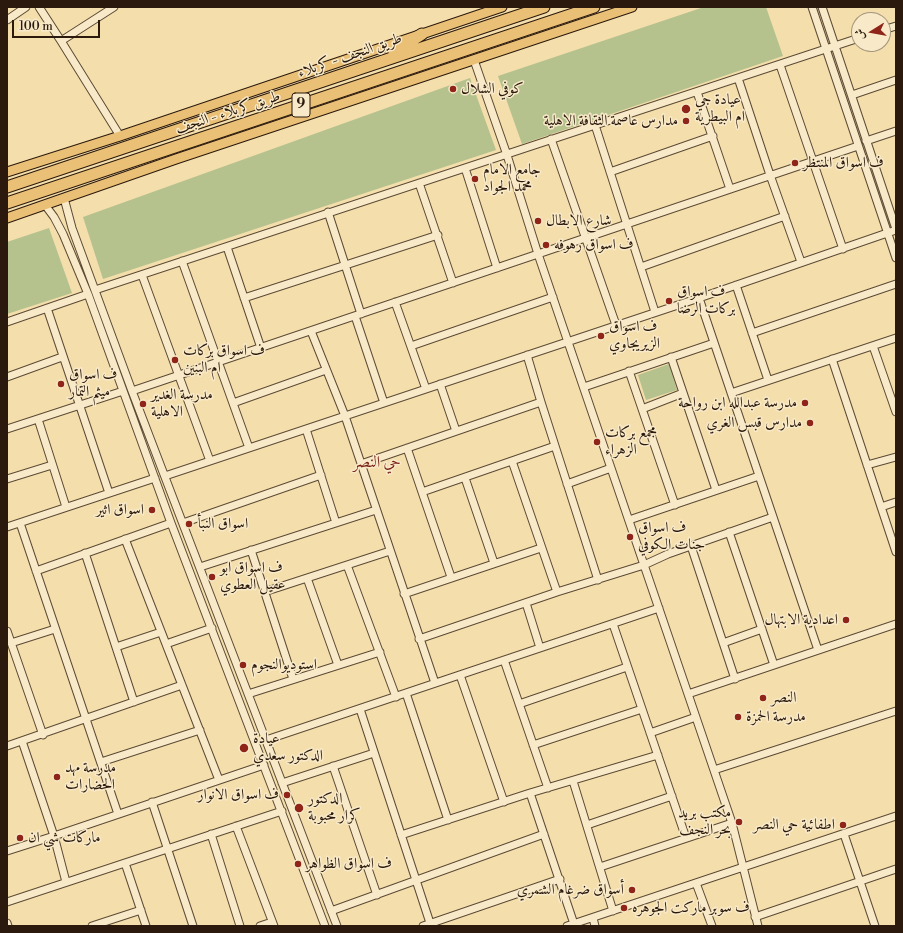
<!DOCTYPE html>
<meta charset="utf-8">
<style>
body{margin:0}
#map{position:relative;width:903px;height:933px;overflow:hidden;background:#f4deac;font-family:"Libre Bodoni",Amiri,serif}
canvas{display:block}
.frame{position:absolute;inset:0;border:8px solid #2a190c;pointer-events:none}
.north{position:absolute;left:851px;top:12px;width:40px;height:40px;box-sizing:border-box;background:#f8eac9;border:1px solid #a6967d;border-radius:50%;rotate:259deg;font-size:11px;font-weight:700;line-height:16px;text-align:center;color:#2a190c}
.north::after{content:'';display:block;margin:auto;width:14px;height:18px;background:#8f2418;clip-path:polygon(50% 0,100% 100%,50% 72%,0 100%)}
.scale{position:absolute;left:12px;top:20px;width:88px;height:18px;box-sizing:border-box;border:2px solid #2a190c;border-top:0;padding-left:5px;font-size:12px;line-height:14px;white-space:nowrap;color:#2a190c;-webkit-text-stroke:3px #f8eac9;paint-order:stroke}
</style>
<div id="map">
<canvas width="903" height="933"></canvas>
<div class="frame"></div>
<div class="north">ش</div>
<div class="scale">100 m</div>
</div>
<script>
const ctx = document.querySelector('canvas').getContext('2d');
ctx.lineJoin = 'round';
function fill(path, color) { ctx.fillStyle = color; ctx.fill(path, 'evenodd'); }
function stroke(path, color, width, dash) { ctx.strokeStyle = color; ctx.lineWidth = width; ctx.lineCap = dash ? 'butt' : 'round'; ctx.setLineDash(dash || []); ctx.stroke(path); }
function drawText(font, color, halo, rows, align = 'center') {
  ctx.font = font + ' "Libre Bodoni",Amiri,serif'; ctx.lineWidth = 3; ctx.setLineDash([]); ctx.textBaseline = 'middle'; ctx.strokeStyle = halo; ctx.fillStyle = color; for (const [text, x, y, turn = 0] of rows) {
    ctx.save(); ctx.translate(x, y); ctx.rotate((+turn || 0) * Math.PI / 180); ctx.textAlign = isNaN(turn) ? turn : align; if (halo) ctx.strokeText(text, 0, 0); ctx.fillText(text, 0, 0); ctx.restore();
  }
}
fill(new Path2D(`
 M704,7h62l17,49 -261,88 -24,-68z
 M470,78l26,72 -393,129 -20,-62z
 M49,228l23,65 -65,21v-72z
 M669,364l8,26 -31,10 -8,-25z`), '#b5c28e');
const minor = new Path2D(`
 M39,7l22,34 59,95
 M812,7l84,251
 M822,7l74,222
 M7,20l19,-13
 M883,30l13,-4
 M61,41l53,-34
 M474,60l33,95 31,99 194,569 26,103
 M780,65l63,184
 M738,78l32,97 31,87
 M697,92l33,97
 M852,95l44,-15
 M595,125l60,187
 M551,139l65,186
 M866,141l30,-10
 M465,168l32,100
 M610,172l103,-36
 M419,183l34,100
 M64,198l8,30 60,163 205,535
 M45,205l9,12 9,17 25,60 83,229 154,403
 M328,212l33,102
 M227,247l34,101
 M182,261l67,187
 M641,267l144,-51
 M142,275l68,186
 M736,285l32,95
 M95,290l764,-252
 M244,298l194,-63
 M699,298l119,352
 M395,302l31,87
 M47,308l62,185
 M355,316l29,87
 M7,322l81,-28
 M311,331l34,85 90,267
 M752,333l144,-49
 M411,346l142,-49
 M873,346l23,66
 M527,355l14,47 57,178
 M671,357l45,133
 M832,359l64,193
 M629,371l46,134
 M7,377l55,-20
 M440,384l16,47
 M584,387l130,-44
 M132,391l726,-245
 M731,393l165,-55
 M233,403l93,-33
 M642,409l41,-16
 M38,419l28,88
 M7,429l116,-38
 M306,429l30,94
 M407,448l44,129
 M512,461l45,131
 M361,464l180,-62
 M867,465l29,-8
 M165,476l534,-178 197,-68
 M465,478l29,85
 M7,479l45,-14
 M567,484l44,-16
 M422,492l133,-46
 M881,507l15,-5
 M629,520l130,-44
 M20,523l98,291
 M183,523l138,-48
 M7,527l148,-49
 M729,532l45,133
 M125,539l94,241
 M691,546l44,133
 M251,550l42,129
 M85,553l49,149
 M347,565l49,132
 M200,567l176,-57
 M36,571l135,-48
 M307,578l31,87
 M264,592l126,-41
 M404,594l137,-46
 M526,603l14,45
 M613,624l73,214
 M7,631l36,104
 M419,639l138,-47 87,-27 24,-11 105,-37
 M11,643l44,-14
 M723,643l39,-14
 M166,644l46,-16
 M116,647l45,-15
 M504,660l44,128
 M460,675l44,127
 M406,693l42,127
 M248,694l132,-42
 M688,694l208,-70
 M519,704l108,-37
 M360,709l71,217
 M650,733l46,-16
 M266,740l393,-132
 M22,741l32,95 12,46
 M533,745l109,-36
 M7,746l175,-61
 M101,762l99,-32
 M333,766l44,129
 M714,770l182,-59
 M573,781l40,130
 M282,783l92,-30
 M530,793l44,131
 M152,802l41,124
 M587,825l85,-29
 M236,826l38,100
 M211,834l29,92
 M844,834l31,92
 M401,835l129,-42 128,-38
 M7,851l47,-15 210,-71
 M125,863l21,63
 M600,867l132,-44
 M696,883l16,43
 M7,902l275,-91
 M331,911l213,-77
 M755,917l141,-48
 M593,918l2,8
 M7,923l1,3
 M92,926l49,-16
 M260,926l12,-4
 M423,926l137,-47
 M567,926l329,-110`);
const major = new Path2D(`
 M7,172l113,-36 382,-129
 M7,218l169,-59 456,-152`);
const highway = new Path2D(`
 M394,52l28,-18
 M7,187l537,-180
 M7,203l587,-196`);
stroke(minor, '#5c4a34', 9);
stroke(major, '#2a190c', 11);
stroke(highway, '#2a190c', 13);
stroke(minor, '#f8eac9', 7);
stroke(major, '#eabf76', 9);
stroke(highway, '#eabf76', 11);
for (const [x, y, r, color] of [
 [453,89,4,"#8f2418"],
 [686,109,5,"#8f2418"],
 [686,121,4,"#8f2418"],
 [795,163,4,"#8f2418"],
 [475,179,4,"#8f2418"],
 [538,221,4,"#8f2418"],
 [546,245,4,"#8f2418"],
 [669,301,4,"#8f2418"],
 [601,336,4,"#8f2418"],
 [175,360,4,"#8f2418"],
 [61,384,4,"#8f2418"],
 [805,403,4,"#8f2418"],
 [143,404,4,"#8f2418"],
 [810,423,4,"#8f2418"],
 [597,442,4,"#8f2418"],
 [152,510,4,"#8f2418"],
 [189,524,4,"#8f2418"],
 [630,537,4,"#8f2418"],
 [212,577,4,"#8f2418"],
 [846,620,4,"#8f2418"],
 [243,665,4,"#8f2418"],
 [763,698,4,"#8f2418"],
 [738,717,4,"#8f2418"],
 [244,748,5,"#8f2418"],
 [57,777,4,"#8f2418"],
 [287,795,4,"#8f2418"],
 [299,808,5,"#8f2418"],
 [739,822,4,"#8f2418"],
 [843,825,4,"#8f2418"],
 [20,838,4,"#8f2418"],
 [298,864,4,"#8f2418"],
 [632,890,4,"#8f2418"],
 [624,908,4,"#8f2418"]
]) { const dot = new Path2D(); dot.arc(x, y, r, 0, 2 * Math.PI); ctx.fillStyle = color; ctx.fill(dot); stroke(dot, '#f8eac9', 1.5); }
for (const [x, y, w] of [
 [301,105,18]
]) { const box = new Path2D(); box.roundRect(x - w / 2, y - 12, w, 24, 3); ctx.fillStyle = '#f8eac9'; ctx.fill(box); stroke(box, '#2a190c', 1); }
drawText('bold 14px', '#2a190c', null, [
 ["9",301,105]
]);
drawText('15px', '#2a190c', '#f8eac9', [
 ["طريق النجف - کربلاء",350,56,-19],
 ["طريق کربلاء - النجف",228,113,-18]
]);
drawText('15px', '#2a190c', '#f8eac9', [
 ["كوفي الشلال",461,89],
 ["عيادة جي",695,100],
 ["ام البيطرية",695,117],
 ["مدارس عاصمة الثقافة الاهلية",678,121,"right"],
 ["ف اسواق المنتظر",803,163],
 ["جامع الامام",483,170],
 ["محمد الجواد",483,187],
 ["شارع الابطال",546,221],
 ["ف اسواق رهوفه",554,245],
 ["ف اسواق",677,292],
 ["بركات الرضا",677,309],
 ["ف اسواق",609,327],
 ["الزيريجاوي",609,344],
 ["ف اسواق بركات",183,351],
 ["ام البنين",183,368],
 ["ف اسواق",69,375],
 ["ميثم التمار",69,392],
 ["مدرسة الغدير",151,395],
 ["الاهلية",151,412],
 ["مدرسة عبدالله ابن رواحة",797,403,"right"],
 ["مدارس قبس الغري",802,423,"right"],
 ["مجمع بركات",605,433],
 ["الزهراء",605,450],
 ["اسواق اثير",144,510,"right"],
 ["اسواق النبأ",197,524],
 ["ف اسواق",638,528],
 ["جنات الكوفي",638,545],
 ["ف اسواق ابو",220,568],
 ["عقيل العطوي",220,585],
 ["اعدادية الابتهال",838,620,"right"],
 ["استوديوالنجوم",251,665],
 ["النصر",771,698],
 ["مدرسة الحمزة",746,717],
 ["عيادة",253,739],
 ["الدكتور سعدي",253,756],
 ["مدرسة مهد",65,768],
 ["الحضارات",65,785],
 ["ف اسواق الانوار",279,795,"right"],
 ["الدكتور",308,799],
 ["كرار محبوبة",308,816],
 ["مكتب بريد",731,813,"right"],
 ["بحر النجف",731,830,"right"],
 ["اطفائية حي النصر",835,825,"right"],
 ["ماركات شي ان",28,838],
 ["ف اسواق الظواهر",306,864],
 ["أسواق ضرغام الشمري",624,890,"right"],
 ["ف سوبر ماركت الجوهره",632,908]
], 'left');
drawText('16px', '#7a1f14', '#f8eac9', [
 ["حي النصر",377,463]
]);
</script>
